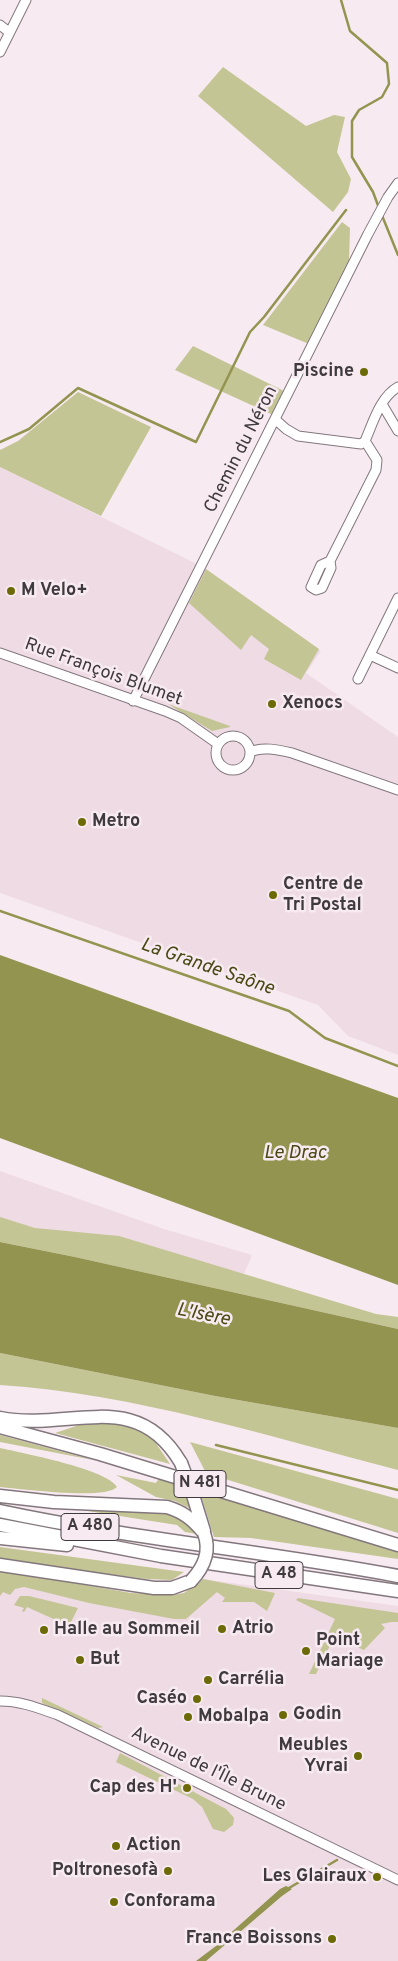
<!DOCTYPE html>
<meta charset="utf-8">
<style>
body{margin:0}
canvas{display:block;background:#f7eaf0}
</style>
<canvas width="398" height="1961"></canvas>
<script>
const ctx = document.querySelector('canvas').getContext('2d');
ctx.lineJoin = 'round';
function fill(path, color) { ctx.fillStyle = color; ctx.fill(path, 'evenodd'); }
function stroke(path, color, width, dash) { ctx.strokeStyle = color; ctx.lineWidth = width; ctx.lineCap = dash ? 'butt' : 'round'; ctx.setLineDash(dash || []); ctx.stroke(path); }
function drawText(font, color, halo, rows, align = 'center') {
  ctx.font = font + ' Overpass,sans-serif'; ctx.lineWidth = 5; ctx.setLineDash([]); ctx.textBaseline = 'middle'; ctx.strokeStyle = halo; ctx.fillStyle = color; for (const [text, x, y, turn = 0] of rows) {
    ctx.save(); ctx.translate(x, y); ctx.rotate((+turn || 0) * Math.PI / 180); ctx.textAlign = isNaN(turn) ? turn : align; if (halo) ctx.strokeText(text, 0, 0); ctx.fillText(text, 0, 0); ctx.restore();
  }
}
fill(new Path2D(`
 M0,467l203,100 118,84 -15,22 92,64v318l-50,-19 -30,-31 -318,-112z
 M0,1171l164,58 88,26 -8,19 -244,-54z
 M0,1579l186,40 17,-40 195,27v355h-398z`), '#efdbe4');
fill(new Path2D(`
 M223,67l83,59 28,-11 11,2 -8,35 14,27 -3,13 -15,20 -135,-116z
 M342,222l8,6 -1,33 -40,83 -46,-19z
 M193,346l91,45 -11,24 -98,-45z
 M78,392l73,35 -50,89 -101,-49v-17l18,-9z
 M206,569l113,80 -18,31 -37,-21 5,-10 -18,-14 -10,15 -52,-47z
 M168,704l62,22v1l-18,4z
 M0,1217l35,11 84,8 257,78 22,3v12l-323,-72 -75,-15z
 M0,1353l215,43 183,32v42c-131,-34 -262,-76 -398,-85z
 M88,1422l43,3 20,11 19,28 -115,-31z
 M0,1435l93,25 -93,-18z
 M190,1442l208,57v34l-192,-60z
 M0,1448c22,5 107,21 117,39 -12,13 -96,2 -117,0z
 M116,1475l40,8 3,-5 24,7 8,24 -16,-8 -19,-4z
 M199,1489l199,61v9l-147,-21 -37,-1z
 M75,1509c24,1 87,-4 106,7 6,4 11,12 16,18l-12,-2 -8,-7z
 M0,1547l184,25 -12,8 -25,-1 -125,-16 -22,-1z
 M0,1570l131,23 41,2 12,-2 19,-14 72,14 -8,18 -13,-9h-32l3,-4 -8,-6 -31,27h-12l-85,-16 -65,-16 -9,2 -5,6 -7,-3 -3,4z
 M20,1596h9l49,12 -9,18 -42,-19 -3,5 -2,-1 2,-3 -10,-3z
 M298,1598l100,15v9h-7l-10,2 4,4 -21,22 -30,-13 -18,37h-7l26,-55 -39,-19z
 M42,1698l61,29 -5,1 -56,-25z
 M120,1753l106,56 8,9 -1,7 -9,7 -11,-3 -11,-22 -9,-8 -77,-37z`), '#c4c594');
fill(new Path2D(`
 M0,955l398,143v187l-398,-147z
 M0,1242l75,15 323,72v99l-183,-32 -215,-43z
 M286,1886l6,3 -10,7 -76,65h-10l20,-15 64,-57z`), '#93944f');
stroke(new Path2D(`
 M341,0l9,31 37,32 2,21 -7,13 -23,13 -7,11v36l21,35 6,16
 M381,213l17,42
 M0,442l29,-13 49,-41 118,54 54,-110 14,-15 82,-107
 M0,911l289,100 36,27 73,28
 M216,1445l182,45
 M289,1888l48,-28`), '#93944f', 2.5);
const minor = new Path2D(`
 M0,25l9,7
 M0,52l26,-52
 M382,404l16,27
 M276,420l10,9 12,7 63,8 4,-3c8,-18 15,-44 33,-54
 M330,561l1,7 -9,20 -6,2 -5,-3 10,-22 9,-4 46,-91 1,-10 -12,-19
 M0,653l165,58 16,7 37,26
 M370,655l28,13
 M358,679l40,-81
 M133,701l235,-467 20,-37 10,-14
 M216 753a17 17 0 1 1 34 0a17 17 0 1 1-34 0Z
 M250,752c12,-6 29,-2 42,1l106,37
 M0,1701c21,0 38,7 58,14l340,165`);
const highway = new Path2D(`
 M0,1418c70,14 136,-32 181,45
 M0,1427l100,27 298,91
 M192,1492l12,39
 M0,1496l54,6 113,5c17,5 26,13 37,26
 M0,1511c131,28 266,40 398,65
 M0,1525l161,31 237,35
 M0,1538l67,7
 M0,1565l154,23h18l19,-7`);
stroke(minor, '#83777d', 11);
stroke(highway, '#83777d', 15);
stroke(minor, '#fff', 9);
stroke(highway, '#fff', 12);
const highwayBridge = new Path2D(`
 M181,1463l11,29
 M191,1581c13,-14 20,-29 13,-48`);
stroke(highwayBridge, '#83777d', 15, []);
stroke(highwayBridge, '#fff', 12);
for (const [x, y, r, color] of [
 [364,372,5,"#6c6a07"],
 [11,591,5,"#6c6a07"],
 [272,704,5,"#6c6a07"],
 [82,822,5,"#6c6a07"],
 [273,895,5,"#6c6a07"],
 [222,1629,5,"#6c6a07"],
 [44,1630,5,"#6c6a07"],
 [306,1651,5,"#6c6a07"],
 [80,1660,5,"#6c6a07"],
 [208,1680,5,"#6c6a07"],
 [197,1699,5,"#6c6a07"],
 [283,1715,5,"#6c6a07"],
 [188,1717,5,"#6c6a07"],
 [358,1756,5,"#6c6a07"],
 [187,1788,5,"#6c6a07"],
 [116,1846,5,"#6c6a07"],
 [168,1871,5,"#6c6a07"],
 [377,1877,5,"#6c6a07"],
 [114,1902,5,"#6c6a07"],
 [332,1939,5,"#6c6a07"]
]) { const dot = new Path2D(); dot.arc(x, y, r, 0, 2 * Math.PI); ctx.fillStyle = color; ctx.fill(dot); stroke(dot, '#f7eaf0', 2); }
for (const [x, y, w] of [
 [200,1484,52],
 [90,1527,58],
 [279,1575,48]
]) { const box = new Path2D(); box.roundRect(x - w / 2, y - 13.5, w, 27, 4); ctx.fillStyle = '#f7eaf0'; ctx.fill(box); stroke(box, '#3f3a3d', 1); }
drawText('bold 16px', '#3f3a3d', null, [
 ["N 481",200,1484],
 ["A 480",90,1527],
 ["A 48",279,1575]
]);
drawText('bold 18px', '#3f3a3d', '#f7eaf0', [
 ["Piscine",354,372,"right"],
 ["M Velo+",21,591],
 ["Xenocs",282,704],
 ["Metro",92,822],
 ["Centre de",283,885],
 ["Tri Postal",283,906],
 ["Atrio",232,1629],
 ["Halle au Sommeil",54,1630],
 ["Point",316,1641],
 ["Mariage",316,1662],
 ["But",90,1660],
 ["Carrélia",218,1680],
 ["Caséo",187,1699,"right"],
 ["Godin",293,1715],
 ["Mobalpa",198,1717],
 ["Meubles",348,1746,"right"],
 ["Yvrai",348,1767,"right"],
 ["Cap des H'",177,1788,"right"],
 ["Action",126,1846],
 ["Poltronesofà",158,1871,"right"],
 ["Les Glairaux",367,1877,"right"],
 ["Conforama",124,1902],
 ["France Boissons",322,1939,"right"]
], 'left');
drawText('18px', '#3f3a3d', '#f7eaf0', [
 ["Chemin du Néron",242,450,-63],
 ["Rue François Blumet",103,673,20],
 ["Avenue de l'Île Brune",208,1770,26]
]);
drawText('italic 19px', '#494813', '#f7eaf0', [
 ["La Grande Saône",207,968,19],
 ["Le Drac",295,1154],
 ["L'Isère",203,1316,11]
]);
</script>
